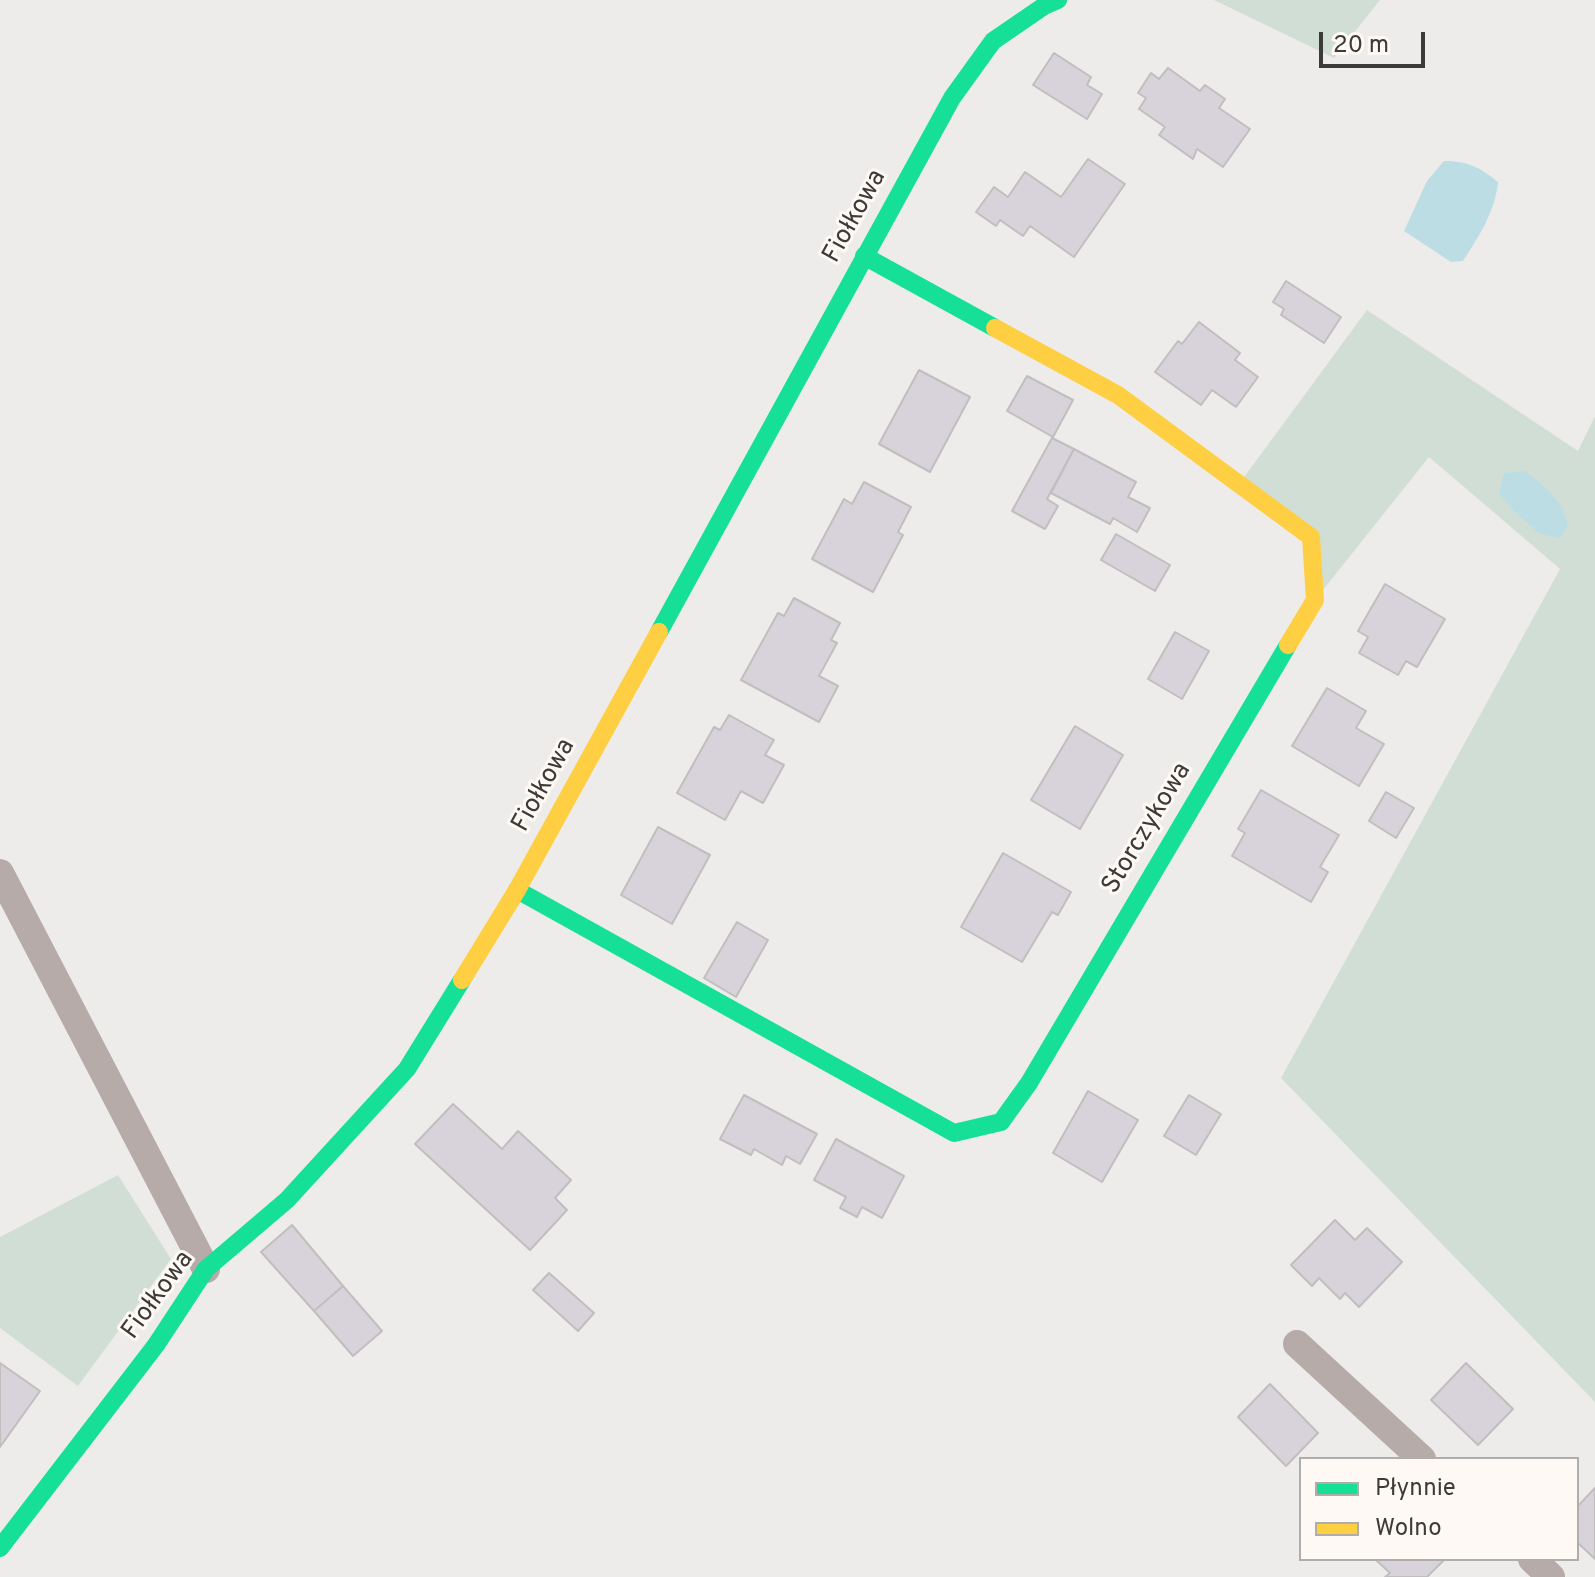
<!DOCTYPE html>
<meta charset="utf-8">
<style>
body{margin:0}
#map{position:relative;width:1595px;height:1577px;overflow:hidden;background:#eeecea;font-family:Overpass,sans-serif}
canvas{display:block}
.legend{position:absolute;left:1299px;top:1457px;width:280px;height:104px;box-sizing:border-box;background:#fef9f5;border:2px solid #b1adaa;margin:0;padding:10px 14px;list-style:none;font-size:24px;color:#3d3b39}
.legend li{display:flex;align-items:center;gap:16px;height:40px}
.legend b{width:40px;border:2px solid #b1adaa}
.scale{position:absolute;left:1319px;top:32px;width:106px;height:36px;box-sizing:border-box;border:4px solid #3d3b39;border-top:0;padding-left:10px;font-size:24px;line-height:28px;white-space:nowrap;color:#3d3b39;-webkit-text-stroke:6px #fef9f5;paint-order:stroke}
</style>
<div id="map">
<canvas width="1595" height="1577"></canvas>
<ul class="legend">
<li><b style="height:10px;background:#16e098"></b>Płynnie</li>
<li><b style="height:10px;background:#ffcf43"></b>Wolno</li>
</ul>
<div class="scale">20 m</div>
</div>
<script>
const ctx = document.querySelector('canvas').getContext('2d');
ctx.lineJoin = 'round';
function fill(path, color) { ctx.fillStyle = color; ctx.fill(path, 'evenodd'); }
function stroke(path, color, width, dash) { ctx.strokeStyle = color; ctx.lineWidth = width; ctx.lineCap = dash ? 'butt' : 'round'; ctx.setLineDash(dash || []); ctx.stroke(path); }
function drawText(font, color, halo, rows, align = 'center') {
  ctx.font = font + ' Overpass,sans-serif'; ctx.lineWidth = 6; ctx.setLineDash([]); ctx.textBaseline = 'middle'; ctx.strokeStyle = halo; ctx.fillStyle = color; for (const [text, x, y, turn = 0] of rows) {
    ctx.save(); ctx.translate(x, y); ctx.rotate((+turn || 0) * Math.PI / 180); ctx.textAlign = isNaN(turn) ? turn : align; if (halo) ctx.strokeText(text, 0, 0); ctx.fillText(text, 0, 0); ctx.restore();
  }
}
fill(new Path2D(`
 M1214,0h166l-46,58z
 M1367,310l211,141 17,-35v986l-314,-324 279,-509 -131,-112 -114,143 -4,-63 -72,-53z
 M118,1175l53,84 -93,127 -78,-58v-91z`), '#d1ded6');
fill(new Path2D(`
 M1444,161c23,0 36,6 54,21 -3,30 -19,54 -35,79l-12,1 -47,-31 23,-50z
 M1524,471c21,15 39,29 44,55l-8,12 -20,-4 -26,-23 -15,-18 5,-20z`), '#bbdde3');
const building = new Path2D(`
 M1054,53l37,24 -4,8 15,9 -15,25 -54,-34z
 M1168,68l32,23 5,-6 20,14 -6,9 31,21 -27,38 -26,-18 -4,10 -34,-24 6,-8 -26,-18 7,-11 -8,-5 13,-20 8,6z
 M1088,159l37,25 -51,73 -44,-31 -7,10 -23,-16 -4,6 -20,-14 18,-25 14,10 17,-25 36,25z
 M1286,281l55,36 -17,26 -43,-28 3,-6 -11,-7z
 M1199,322l41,31 -5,7 23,17 -22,30 -24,-17 -11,15 -46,-33 23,-31 4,3z
 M919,370l51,27 -40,75 -51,-28z
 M1027,376l46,24 -20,37 -46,-26z
 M1052,438l22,11 -27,50 11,7 -13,23 -33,-18z
 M1074,449l62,33 -8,15 22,11 -13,24 -24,-14 -3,6 -59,-31z
 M864,482l47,25 -13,25 5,3 -30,57 -61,-33 32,-60 8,5z
 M1116,534l54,31 -15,26 -54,-31z
 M1385,584l60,35 -28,48 -11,-6 -8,14 -39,-22 9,-16 -10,-6z
 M794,598l46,25 -9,17 6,3 -18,33 19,10 -19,36 -78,-42 37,-67 6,3z
 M1175,632l34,19 -27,48 -34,-20z
 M1327,688l39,23 -10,17 28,16 -25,42 -67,-40z
 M729,715l45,25 -9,15 19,10 -21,38 -22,-12 -16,29 -48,-27 37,-66 6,3z
 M1075,726l48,29 -43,74 -49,-29z
 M1261,790l78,45 -19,32 8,5 -17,30 -79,-46 13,-23 -7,-4z
 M1386,792l28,16 -18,30 -27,-17z
 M658,827l52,28 -38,69 -51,-29z
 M1003,853l68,39 -13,23 -6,-3 -30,50 -61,-35z
 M737,922l31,18 -32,57 -32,-19z
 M1088,1091l50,29 -36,62 -49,-29z
 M744,1095l73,39 -17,30 -14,-8 -4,9 -28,-16 -3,6 -31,-16z
 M1189,1095l32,19 -25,41 -32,-19z
 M453,1104l49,45 16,-18 53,49 -16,18 12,12 -37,40 -115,-106z
 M836,1139l68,37 -22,42 -20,-11 -5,10 -17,-9 6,-11 -32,-17z
 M1335,1220l20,20 12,-12 35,34 -43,45 -14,-14 -5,6 -21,-21 -7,8 -21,-21z
 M292,1225l51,61 -29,25 -53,-59z
 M549,1273l45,40 -16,18 -45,-41z
 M343,1286l39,45 -29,25 -39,-45z
 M0,1363l40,28 -40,56z
 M1466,1363l47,46 -35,36 -47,-45z
 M1270,1384l48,49 -32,33 -48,-49z
 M1595,1488v71l-18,-17v-35z
 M1375,1559h70l-18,18h-42l5,-4z`);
fill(building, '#d8d3da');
stroke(building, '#c0bebe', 2);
stroke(new Path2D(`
 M0,873l206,396
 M1297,1344l125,115
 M1532,1559l19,18`), '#b6aba9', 28);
stroke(new Path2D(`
 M864,256l131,72
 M659,632l293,-534 41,-57 51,-35 14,-6
 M517,890l437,243 47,-11 28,-39 259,-438
 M0,1548l156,-203 50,-76 81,-69 120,-131 55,-89`), '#16e098', 18);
stroke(new Path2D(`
 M995,328l123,67 193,142 4,63 -27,45
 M462,980l55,-90 142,-258`), '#ffcf43', 18);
drawText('26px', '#3d3b39', '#fef9f5', [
 ["Fiołkowa",856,217,-61],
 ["Fiołkowa",545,786,-61],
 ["Storczykowa",1148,829,-59],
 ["Fiołkowa",159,1296,-54]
]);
</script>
